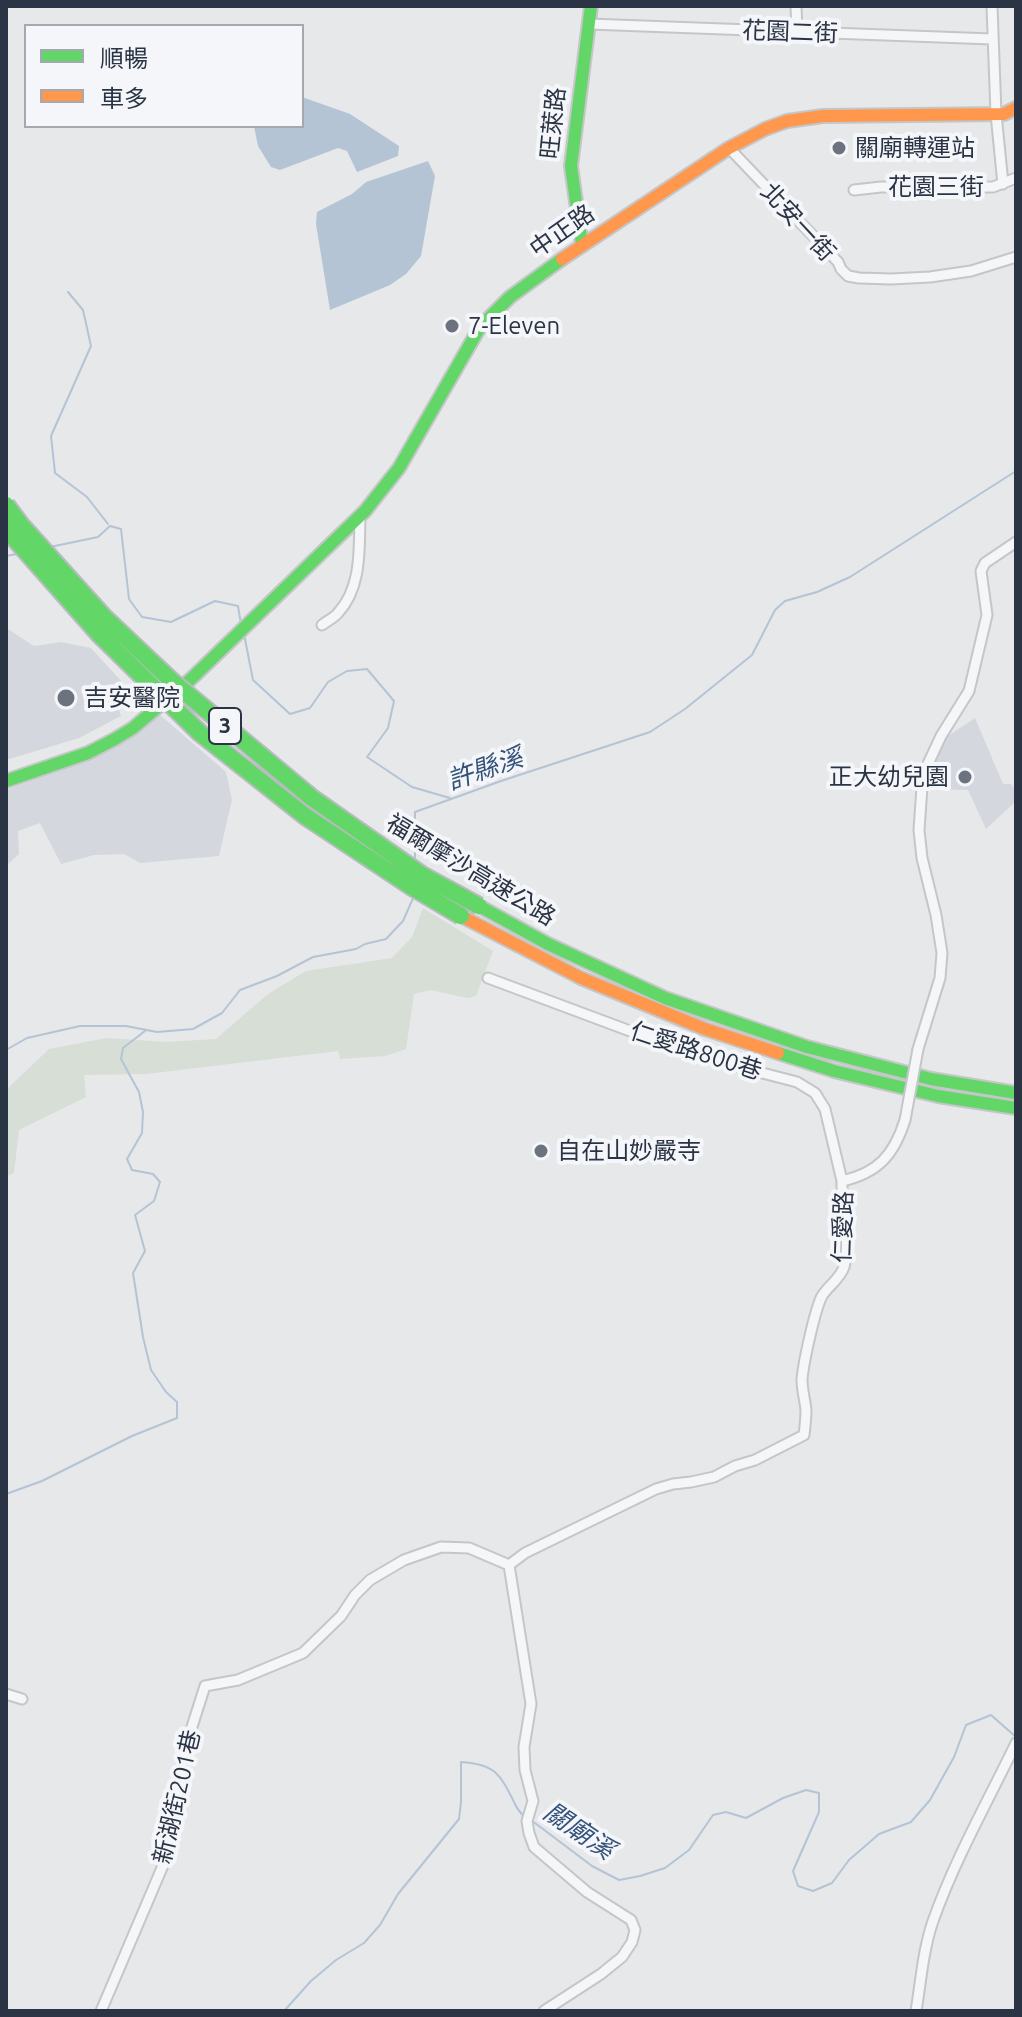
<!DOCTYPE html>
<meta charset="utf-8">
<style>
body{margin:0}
#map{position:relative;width:1022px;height:2017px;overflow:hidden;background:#e6e8ea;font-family:Ubuntu,"Noto Sans TC",sans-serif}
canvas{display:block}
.frame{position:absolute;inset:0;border:8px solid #2b3445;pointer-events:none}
.legend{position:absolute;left:24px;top:24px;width:280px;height:104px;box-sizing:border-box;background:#f4f6f9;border:2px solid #a4a8b1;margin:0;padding:10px 14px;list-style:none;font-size:24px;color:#2b3445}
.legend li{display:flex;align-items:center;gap:16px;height:40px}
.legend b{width:40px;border:2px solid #a4a8b1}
</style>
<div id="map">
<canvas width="1022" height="2017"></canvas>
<div class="frame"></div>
<ul class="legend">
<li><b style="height:10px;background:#63d668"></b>順暢</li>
<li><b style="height:10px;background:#ff974d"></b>車多</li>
</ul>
</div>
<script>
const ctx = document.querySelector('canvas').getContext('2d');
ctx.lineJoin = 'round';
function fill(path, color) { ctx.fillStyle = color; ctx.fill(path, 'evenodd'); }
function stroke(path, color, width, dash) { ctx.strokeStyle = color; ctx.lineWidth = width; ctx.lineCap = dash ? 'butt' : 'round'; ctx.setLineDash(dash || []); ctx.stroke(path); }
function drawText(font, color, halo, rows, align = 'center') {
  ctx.font = font + ' Ubuntu,"Noto Sans TC",sans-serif'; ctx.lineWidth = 8; ctx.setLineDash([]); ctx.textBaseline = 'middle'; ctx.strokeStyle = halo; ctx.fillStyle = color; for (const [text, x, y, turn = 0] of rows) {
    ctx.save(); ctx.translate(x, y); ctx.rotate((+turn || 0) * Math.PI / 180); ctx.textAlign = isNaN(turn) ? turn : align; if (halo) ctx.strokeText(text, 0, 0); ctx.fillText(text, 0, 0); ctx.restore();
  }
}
fill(new Path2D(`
 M6,628l28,18 27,-4 30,6 42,46 -16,9 4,13 -42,22 -73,22z
 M160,715l66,57 6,28 -13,56 -79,7 -16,-9 -30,1 -33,9 -21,-41 -22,8 1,23 -13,12v-76l86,-31 25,-15z
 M975,718l28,66h8l5,6v11l-30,28 -18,-39 -40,-1 3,-19 11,-30z`), '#d4d7dd');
fill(new Path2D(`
 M423,908l70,43 -17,45 -9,2 -36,-8 -17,4 -8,55 -21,7 -45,3 -2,-8 -192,23 -62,1 2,22 -67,33 -5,43 -8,3v-86l43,-41 58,-11 59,4 50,-3 52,-45 38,-23 86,-13 20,-21z`), '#d6ded6');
fill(new Path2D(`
 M302,97l48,17 49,32 -1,10 -41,16 -10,-21 -9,-3 -58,22 -9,-3 -13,-21 -4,-20h48z
 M428,161l7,15 -14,80 -15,18 -16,11 -60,25 -14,-86 1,-12 35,-18 14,-12z`), '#b4c4d5');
stroke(new Path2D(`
 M68,292l15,18 8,36 -40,90 4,37 32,24 21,27
 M50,547l48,-10 12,-11 11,3 8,70 13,18 29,5 44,-21 23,5 3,18
 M6,556l11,-2
 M244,634l9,46 37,34 20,-6 18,-26 19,-11 20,-2 27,32 -6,27 -21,29 45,30 38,11
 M415,861v-49l86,-31 149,-49 35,-23 67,-54 23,-45 10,-9 32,-9 33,-15 166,-106
 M6,1050l21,-12 53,-12h46l31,6 36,-3 29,-16 18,-23 37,-14 36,-19 43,-8 9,-5 21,-5 17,-18 11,-25
 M6,1494l36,-13 90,-45 45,-18v-16l-11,-10 -15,-22 -8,-33 -10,-64 12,-22 -10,-36 19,-14 6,-19 -7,-8 -21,-4 -5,-11 15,-26 1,-21 -4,-20 -18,-33 2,-11 22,-17
 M531,1820l61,46 27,14 21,-4 25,-8 24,-18 24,-35 13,-3 20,6 37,-20 23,-8 13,3v19l-26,59 5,15 15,5 19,-8 17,-23 30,-26 32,-12 19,-22 24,-43 12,-32 25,-10 25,22
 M284,2011l27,-30 25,-21 28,-17 16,-18 18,-31 61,-75 2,-17v-40c34,2 39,12 53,40 3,7 5,10 11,15`), '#b4c4d5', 2);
const street = new Path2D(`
 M796,6l1,26
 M992,6l4,108 7,70
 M589,24l403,15
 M729,148l109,114 3,7 7,7 11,2 32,1 39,-2 41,-6 45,-14
 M854,190l27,-3h112l23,-9
 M322,625c5,-4 12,-7 16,-12 24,-26 21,-64 22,-97
 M488,978l209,78 100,26 18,11 10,16 17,72
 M918,1049l22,-71 2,-25 -6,-38 -14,-57 -3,-28 3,-43 5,-21 14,-30 28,-45 18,-76 -6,-44 4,-8 31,-21
 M6,1694l16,5
 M101,2011l69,-162 1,-35 3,-21 16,-60 15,-47 33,-6 65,-27 38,-37 14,-21 15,-15 34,-20 37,-13 28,1 40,17
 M544,2011l57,-37 21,-17 10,-15 3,-12 -4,-10 -44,-28 -53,-45 -5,-14 -2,-12 6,-20 -8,-31 -1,-23 7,-43 -22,-139 16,-12 131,-64 17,-5 18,-2 23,-5 21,-11 20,-6 49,-25c1,-8 2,-17 2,-25 -1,-10 -4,-20 -4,-30 1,-16 13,-71 20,-84 6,-10 18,-17 22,-29 7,-25 -3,-59 -2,-86 36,-8 52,-26 63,-61
 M916,2011c5,-30 7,-61 17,-90 22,-62 55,-120 83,-178`);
const fast = new Path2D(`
 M582,245l-11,-79 20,-160
 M6,781l82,-28 27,-14 18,-11 58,-49 174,-168 34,-43 81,-141 30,-30 52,-38
 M479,906l69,38 117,54 142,49 124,32 85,14
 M778,1053l56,18 104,25 78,12`);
const slow = new Path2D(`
 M562,259l167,-111 36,-19 22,-8 36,-5 181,-2 12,-6
 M461,916l120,62 124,51 73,24`);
stroke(street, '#c4c6c8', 13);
stroke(fast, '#c4c6c8', 16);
stroke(slow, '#c4c6c8', 16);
stroke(street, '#f5f6f7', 9);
stroke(fast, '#63d668', 12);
stroke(slow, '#ff974d', 12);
const streetBridge = new Path2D(`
 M905,1120l13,-71`);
const fastBridge = new Path2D(`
 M6,505l15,20 83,92 70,66 138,115 110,77 57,31
 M6,529l93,105 101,99 105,83 107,71 49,29`);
stroke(streetBridge, '#c4c6c8', 13, []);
stroke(fastBridge, '#b8bbbf', 20, []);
stroke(streetBridge, '#f5f6f7', 9);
stroke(fastBridge, '#63d668', 16);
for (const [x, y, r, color] of [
 [839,148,8,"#6c737f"],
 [452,326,8,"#6c737f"],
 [66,698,10,"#6c737f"],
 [965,777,8,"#6c737f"],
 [541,1151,8,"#6c737f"]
]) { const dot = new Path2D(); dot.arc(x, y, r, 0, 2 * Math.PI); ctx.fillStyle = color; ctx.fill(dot); stroke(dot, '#f4f6f9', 3); }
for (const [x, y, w] of [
 [225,726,32]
]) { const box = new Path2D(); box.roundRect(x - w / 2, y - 18, w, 36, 6); ctx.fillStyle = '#f4f6f9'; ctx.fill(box); stroke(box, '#2b3445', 2); }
drawText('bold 22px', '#2b3445', null, [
 ["3",225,726]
]);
drawText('24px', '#2b3445', '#f4f6f9', [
 ["花園二街",790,32,2],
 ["旺萊路",553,123,-84],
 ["花園三街",936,187],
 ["北安一街",798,222,47],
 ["中正路",562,231,-35],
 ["福爾摩沙高速公路",471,870,31],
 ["仁愛路800巷",696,1051,18],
 ["仁愛路",843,1227,-88],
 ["新湖街201巷",177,1797,-77]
]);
drawText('24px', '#2b3445', '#f4f6f9', [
 ["關廟轉運站",855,148],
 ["7-Eleven",468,326],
 ["吉安醫院",84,698],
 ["正大幼兒園",949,777,"right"],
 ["自在山妙嚴寺",557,1151]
], 'left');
drawText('italic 26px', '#34527a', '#f4f6f9', [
 ["許縣溪",485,769,-19],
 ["關廟溪",579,1831,34]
]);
</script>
